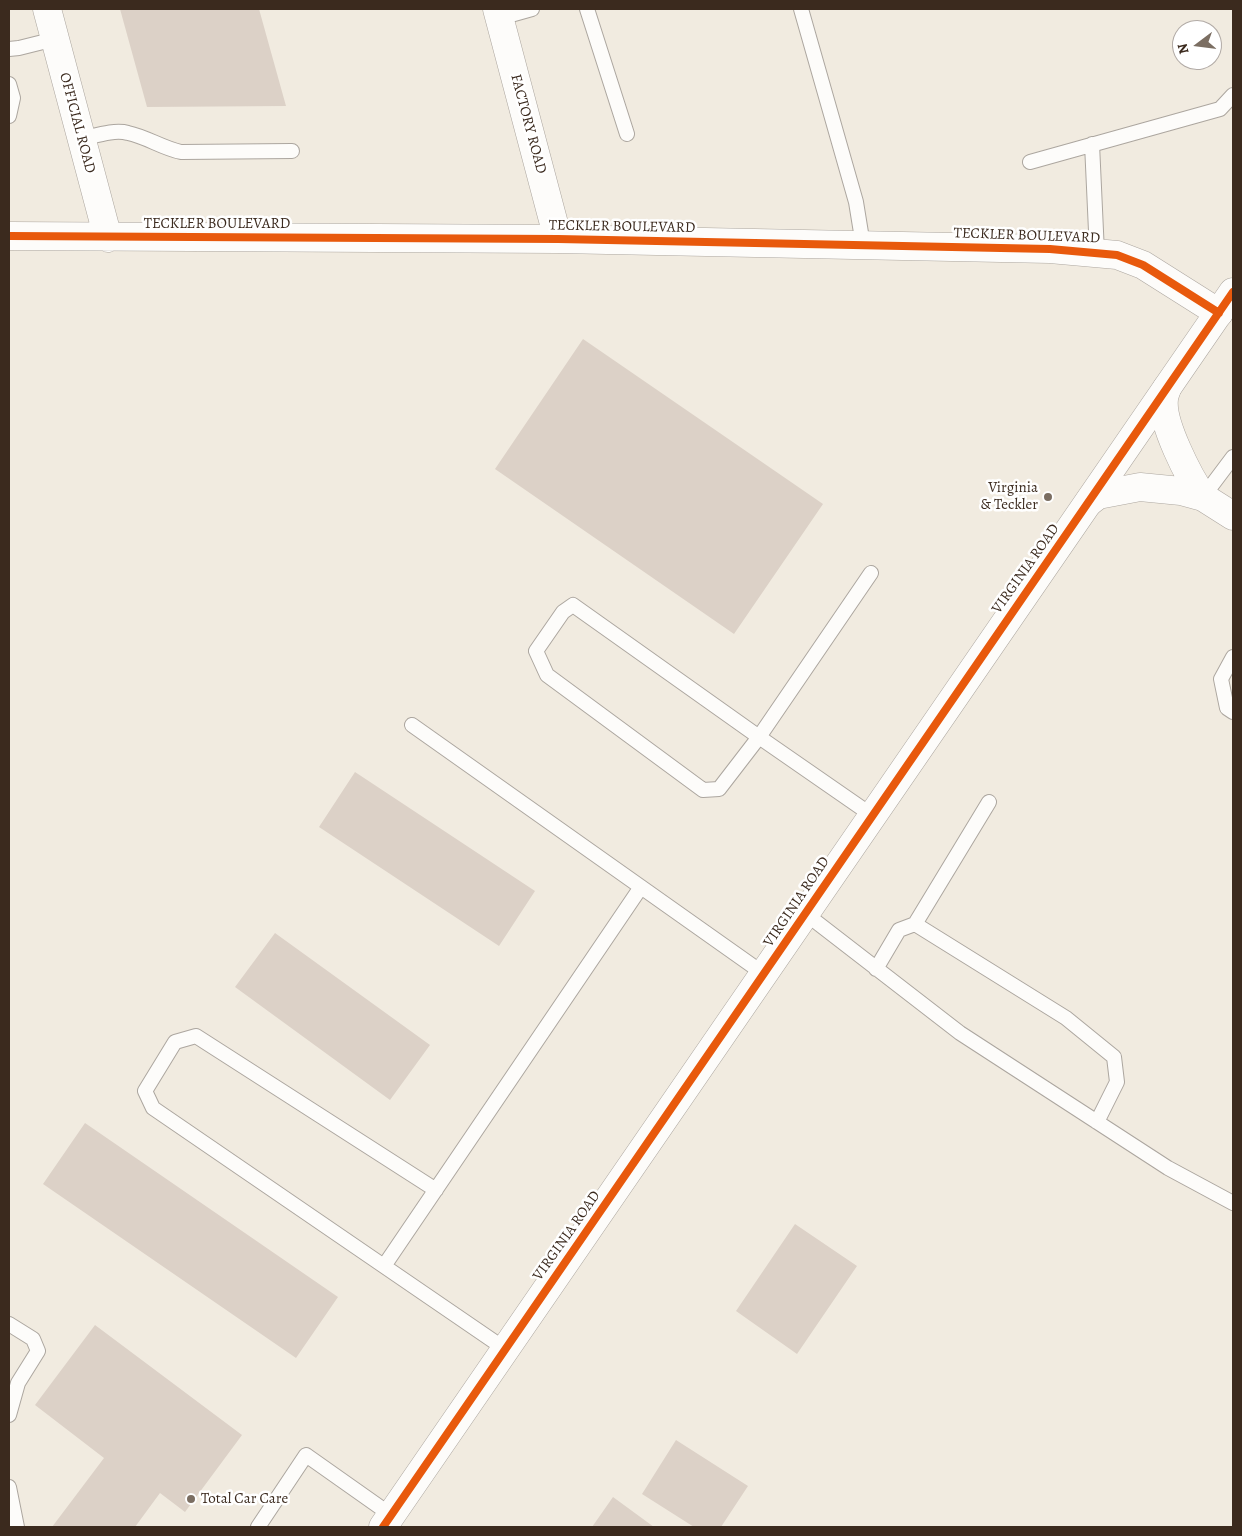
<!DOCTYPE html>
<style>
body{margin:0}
#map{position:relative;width:1242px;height:1536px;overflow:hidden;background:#f1ebe0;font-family:Alegreya,serif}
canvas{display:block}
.frame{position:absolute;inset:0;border:10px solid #3b2a1e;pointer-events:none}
.north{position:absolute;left:1172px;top:20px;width:50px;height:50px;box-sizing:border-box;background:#fff;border:1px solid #b1aaa5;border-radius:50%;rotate:255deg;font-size:14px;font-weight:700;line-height:20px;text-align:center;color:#3b2a1e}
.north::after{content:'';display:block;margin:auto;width:18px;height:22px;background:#7b6e62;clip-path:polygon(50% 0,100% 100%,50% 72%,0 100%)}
</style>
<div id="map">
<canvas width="1242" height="1536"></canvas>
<div class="frame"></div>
<div class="north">N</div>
</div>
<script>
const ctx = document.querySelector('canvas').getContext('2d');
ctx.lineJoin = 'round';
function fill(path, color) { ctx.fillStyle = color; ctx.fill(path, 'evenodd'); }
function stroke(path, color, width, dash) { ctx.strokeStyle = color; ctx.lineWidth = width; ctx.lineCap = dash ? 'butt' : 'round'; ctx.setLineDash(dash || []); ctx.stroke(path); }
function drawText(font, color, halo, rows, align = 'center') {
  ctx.font = font + ' Alegreya,serif'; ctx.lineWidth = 5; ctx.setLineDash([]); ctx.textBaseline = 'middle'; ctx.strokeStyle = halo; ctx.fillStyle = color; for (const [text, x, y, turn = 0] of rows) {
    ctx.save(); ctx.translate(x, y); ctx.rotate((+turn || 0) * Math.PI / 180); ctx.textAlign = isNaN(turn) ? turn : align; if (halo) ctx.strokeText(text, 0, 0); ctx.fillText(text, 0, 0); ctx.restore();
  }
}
fill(new Path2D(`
 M120,9h139l27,97 -139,1z
 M583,339l240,165 -89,130 -239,-165z
 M355,772l180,119 -36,55 -180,-119z
 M275,933l155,112 -40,55 -155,-113z
 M85,1123l253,174 -42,61 -253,-174z
 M795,1224l62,42 -60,88 -61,-43z
 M95,1325l147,110 -57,77 -25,-19 -25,34h-83l52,-69 -69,-53z
 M676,1440l72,46 -27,41h-27l-52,-33z
 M613,1497l41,30h-62z`), '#dcd1c7');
const lane = new Path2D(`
 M587,9l40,125
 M801,9l55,193 7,43
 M500,18l32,-9
 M9,49l10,-1 36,-9
 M9,84l4,14 -4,18
 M81,139c14,-3 33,-10 47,-6 19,4 34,15 53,19l111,-1
 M1092,144l5,109
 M1030,162l190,-53 13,-14
 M1203,497l30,-40
 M871,573l-112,164 -186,-132 -10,7 -27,39 11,24 156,115 16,-1 40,-52 114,79
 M1233,657l-12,22 6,29 6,4
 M412,725l352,249
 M806,914l154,119 208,135 65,35
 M915,924l74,-122
 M876,969l23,-39 16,-6 151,94 48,39 3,25 -20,40
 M436,1190l-240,-154 -21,6 -30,49 8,17 352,241
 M384,1266l257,-379
 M9,1324l24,15 5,12 -20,32 -9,32
 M9,1487l8,40
 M258,1527l48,-72 85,60`);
const street = new Path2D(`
 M47,9l61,229
 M497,9l61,230
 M9,236l549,3 492,10 67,6 26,10 76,48
 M1167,388c-1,4 -3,8 -3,11 -3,24 25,78 39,98
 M1089,502l9,-7 42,-8 41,4 22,6 30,19`);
const secondary = new Path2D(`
 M383,1527l850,-1235`);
stroke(lane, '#aca69f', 16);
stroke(street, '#aca69f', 29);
stroke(secondary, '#aca69f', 29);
stroke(lane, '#fdfcfa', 14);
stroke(street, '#fdfcfa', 28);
stroke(secondary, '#fdfcfa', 28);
stroke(new Path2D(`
 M9,236l549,3 492,10 67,6 26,10 76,48
 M383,1527l850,-1235`), '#e8590c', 8);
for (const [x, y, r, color] of [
 [1048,497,5,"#7b6e62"],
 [191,1499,5,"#7b6e62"]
]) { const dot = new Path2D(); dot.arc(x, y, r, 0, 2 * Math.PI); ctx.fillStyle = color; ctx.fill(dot); stroke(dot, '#fff', 2); }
drawText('15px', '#3b2a1e', '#fff', [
 ["OFFICIAL ROAD",77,123,75],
 ["FACTORY ROAD",528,124,75],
 ["TECKLER BOULEVARD",217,224],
 ["TECKLER BOULEVARD",622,227,1],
 ["TECKLER BOULEVARD",1027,236,2],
 ["VIRGINIA ROAD",1026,569,-55],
 ["VIRGINIA ROAD",797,902,-56],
 ["VIRGINIA ROAD",567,1236,-55]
]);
drawText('15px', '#3b2a1e', '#fff', [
 ["Virginia",1038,488],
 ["& Teckler",1038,505],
 ["Total Car Care",201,1499,"left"]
], 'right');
</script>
